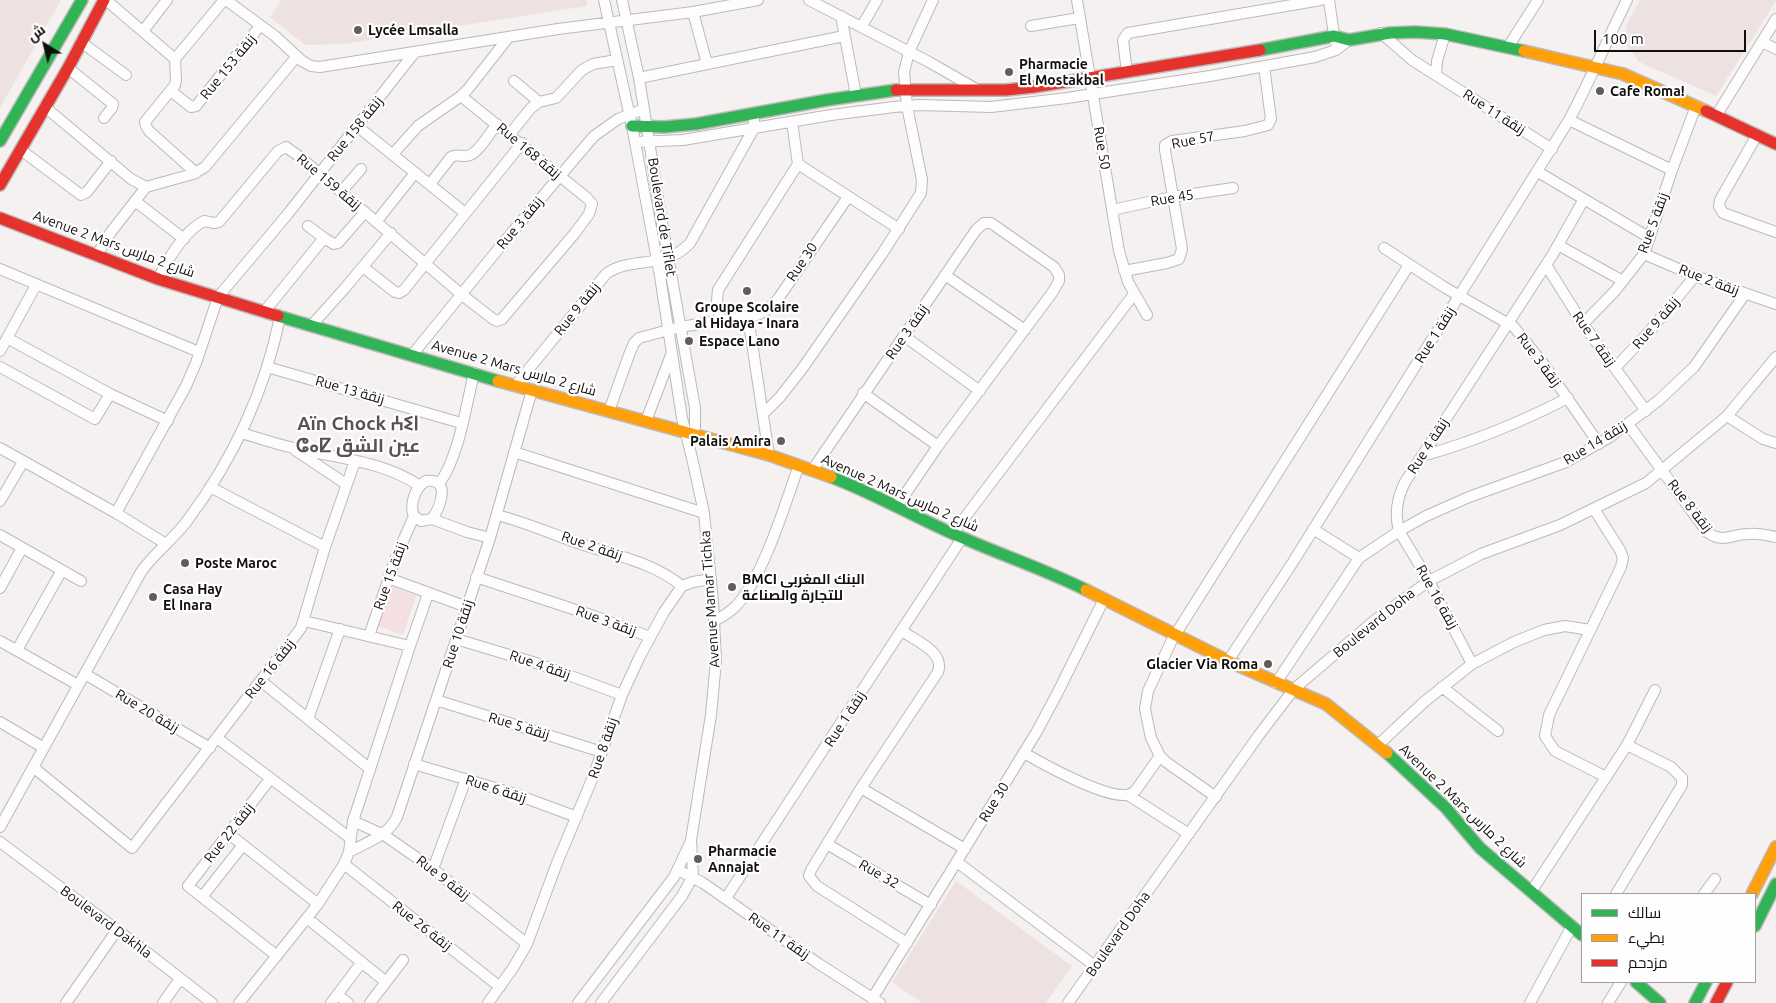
<!DOCTYPE html>
<meta charset="utf-8">
<style>
body{margin:0}
#map{position:relative;width:1776px;height:1003px;overflow:hidden;background:#f6f1f1;font-family:Ubuntu,Cairo,sans-serif}
canvas{display:block}
.legend{position:absolute;left:1581px;top:893px;width:175px;height:90px;box-sizing:border-box;background:#fefefe;border:1px solid #a09e9e;margin:0;padding:6px 9px;list-style:none;font-size:15px;color:#120e0e}
.legend li{display:flex;align-items:center;gap:10px;height:25px}
.legend b{width:25px;border:1px solid #a09e9e}
.north{position:absolute;left:20px;top:20px;width:50px;height:50px;-webkit-text-stroke:4px #fefefe;paint-order:stroke;rotate:324deg;font-size:14px;font-weight:700;line-height:20px;text-align:center;color:#120e0e}
.north::after{content:'';display:block;margin:auto;width:18px;height:22px;background:#120e0e;clip-path:polygon(50% 0,100% 100%,50% 72%,0 100%)}
.scale{position:absolute;left:1594px;top:30px;width:152px;height:22px;box-sizing:border-box;border:2px solid #120e0e;border-top:0;padding-left:6px;font-size:15px;line-height:18px;white-space:nowrap;color:#120e0e;-webkit-text-stroke:4px #fefefe;paint-order:stroke}
</style>
<div id="map">
<canvas width="1776" height="1003"></canvas>
<ul class="legend">
<li><b style="height:6px;background:#30b455"></b>سالك</li>
<li><b style="height:6px;background:#ff9f0a"></b>بطيء</li>
<li><b style="height:6px;background:#e5322d"></b>مزدحم</li>
</ul>
<div class="north">ش</div>
<div class="scale">100 m</div>
</div>
<script>
const ctx = document.querySelector('canvas').getContext('2d');
ctx.lineJoin = 'round';
function fill(path, color) { ctx.fillStyle = color; ctx.fill(path, 'evenodd'); }
function stroke(path, color, width, dash) { ctx.strokeStyle = color; ctx.lineWidth = width; ctx.lineCap = dash ? 'butt' : 'round'; ctx.setLineDash(dash || []); ctx.stroke(path); }
function drawText(font, color, halo, rows, align = 'center') {
  ctx.font = font + ' Ubuntu,Cairo,"Noto Sans Tifinagh",sans-serif'; ctx.lineWidth = 4.5; ctx.setLineDash([]); ctx.textBaseline = 'middle'; ctx.strokeStyle = halo; ctx.fillStyle = color; for (const [text, x, y, turn = 0] of rows) {
    ctx.save(); ctx.translate(x, y); ctx.rotate((+turn || 0) * Math.PI / 180); ctx.textAlign = isNaN(turn) ? turn : align; if (halo) ctx.strokeText(text, 0, 0); ctx.fillText(text, 0, 0); ctx.restore();
  }
}
fill(new Path2D(`
 M0,0h61l-61,108z
 M281,0h305l1,6 -244,38 -38,1 -35,-28z
 M1640,0h136v1l-60,95 -77,-34 -12,-16 -1,-20z
 M956,881l116,85 -26,37h-124l-30,-21z`), '#eee1e1');
fill(new Path2D(`
 M392,587l24,9 -13,39 -25,-9z`), '#f4dfe1');
const street = new Path2D(`
 M106,0l69,59
 M226,0l49,36 27,25 9,5 9,1 238,-38 135,-17 65,-12
 M622,0l17,78 23,145 33,185v18l-3,14
 M809,0l120,62 49,28
 M1077,0l42,251 9,31 19,33
 M1329,0l6,42
 M693,12l14,52
 M841,16l15,79
 M862,26l15,-26
 M1031,26l48,-8
 M143,31l24,-31
 M1381,33l31,27 140,89
 M81,42l45,33
 M1762,42l14,7
 M1508,47l30,-47
 M68,68l45,36 -1,4 -8,10
 M1127,72l-4,-32 5,-7 193,-33
 M1436,75l1,-14 8,-27
 M639,78l205,-42
 M514,81l25,21
 M171,91l20,16 5,-1 64,-80
 M45,107l86,72 15,8
 M1716,116l60,-97
 M1569,120l103,50
 M792,122l6,42
 M357,126l108,87
 M510,134l21,-26 8,-6 17,-4 26,-28 11,-6 24,-4
 M1757,135l-37,65 -1,6 4,7 53,19
 M635,142l48,-2 148,-25 63,-8 25,-2 72,2 76,-9 143,-22 105,-19 21,-7 13,-10
 M21,150l60,45 6,-3 24,-31
 M393,154l25,-28 43,-30 7,-7 40,-51
 M798,164l101,65
 M1538,172l112,66
 M196,173l-47,-42 -3,-5 -1,-4 30,-37 1,-5 -1,-21 49,-59
 M430,184l21,-27c7,-4 13,1 19,-2 9,-3 21,-24 27,-31
 M341,192l20,-23
 M135,201l49,38
 M1112,210l60,-13 61,-9
 M376,222l39,-49
 M308,226l16,12
 M1558,245l65,36
 M1384,248l60,39 70,40 31,39 54,78
 M1644,254l51,22 81,28
 M96,256l15,-24 35,-45 47,-13 12,-7 92,-111
 M1546,265l37,59 63,87
 M363,267l32,25 4,1 5,-3 118,-147
 M0,269l199,83
 M1124,271l43,-8 12,-4 3,-10 -17,-99v-5l7,-4 73,-10 23,-6 3,-6 -7,-53
 M945,275l80,55
 M158,279c10,-20 25,-47 46,-58l10,2 5,-1 59,-71 8,-4 14,10 161,137 32,25 4,2 5,-2 73,-86 14,-19 3,-10 -5,-6 -126,-102
 M264,312l60,-74 10,6 4,-1 27,-31
 M748,317l21,138
 M720,321l-3,-21 1,-10 80,-126
 M1583,324l32,-33 29,-37 28,-84 24,-64
 M311,326l34,-38 46,-55
 M904,336l76,55
 M7,338l103,56 58,27
 M0,351l36,-66
 M412,355l101,-124 81,-95 24,-17 26,-10
 M0,367l95,52 15,-25
 M267,367l194,56
 M1615,368l33,-35 47,-57
 M515,386l91,-112c26,-19 58,-3 84,-31l64,-115v-15
 M863,393l75,53
 M609,411l20,-56 5,-12 5,-5 41,-11 77,-12 10,-5 11,-11 70,-102
 M764,413l16,-16 22,-28 80,-115 39,-61 1,-13 -15,-74 -3,-34 5,-20 24,-52
 M1727,416l36,23 13,4
 M646,421l25,-66
 M1628,424l79,108c16,12 25,2 41,2 10,-1 19,1 28,3
 M241,433c18,5 35,11 53,15 42,10 89,13 126,38
 M0,448l116,65 50,31
 M295,450l51,34
 M514,452l190,61
 M1422,456c51,-14 99,-34 146,-58
 M813,469l163,-239 8,-7h7l63,44 5,8v6l-7,12 -114,153 -41,60
 M426,481c26,-3 14,27 6,38l-11,2 -7,-5c-5,-11 1,-29 12,-35z
 M439,484c20,-27 27,-78 35,-111
 M210,487l115,60
 M0,501l23,-39
 M1594,509l26,41 3,8 -2,9 -72,148 -4,21 10,15 51,26
 M116,513l70,-127 10,-23 22,-66 69,-82 128,-163
 M497,515c31,8 57,20 87,30 34,11 70,18 98,41
 M432,519l35,13 23,6
 M1313,529l46,29
 M953,533l181,-239
 M0,535l81,46
 M476,577l118,39 56,21
 M388,578l79,29
 M0,588l22,-40
 M304,621l106,25
 M714,621c8,-4 16,-9 22,-15 28,-30 49,-102 63,-141
 M902,631c14,10 43,21 36,41l-77,116 -50,82 -2,6 8,10 90,57
 M1175,635l234,-370
 M369,636l27,-79 18,-41
 M456,639l80,24 86,32
 M1172,640l-24,51 -3,18 6,29 9,18 6,6 50,35
 M0,641l78,44
 M17,650l45,-80
 M1228,661l65,-99 276,-442c21,-39 38,-80 58,-120
 M1472,664l-43,-83 -30,-50 27,-15 43,-19 97,-35 44,-25 49,-37 35,-33 51,-73
 M85,674l125,74
 M261,681l109,88
 M1276,683l83,-125 40,-27c-5,-18 -2,-33 6,-49l148,-228 31,-55
 M1442,687l56,44
 M436,700l166,52
 M308,719l32,-90
 M0,722l44,26
 M217,738l133,100
 M1378,745l46,-43 48,-38 42,-22 30,-12 21,-4 25,4
 M1024,753c21,12 79,44 102,42 4,0 7,-2 10,-5l24,-34
 M414,764l98,29 65,24
 M33,767l99,81 169,-220 24,-81 30,-86
 M270,779l-82,107 89,70
 M861,788l104,61
 M1128,795l61,39
 M353,821l31,14 49,34 94,75
 M0,827l141,-255c13,-19 32,-32 46,-51 45,-60 78,-130 93,-204
 M229,834l89,70
 M0,842l140,105 72,56
 M827,844l104,61
 M349,852c18,-10 39,-16 48,-35l93,-279 42,-148
 M957,862l138,104
 M344,864l156,123
 M433,869l33,-90
 M678,870l25,13 116,81 61,39
 M1531,892l96,-147 28,-55
 M1616,894l66,-109v-7l-11,-11 -44,-22
 M1704,894l11,-15
 M202,897l41,-52
 M726,898l236,-360
 M307,918l79,64 -16,21
 M386,982l17,-22
 M338,995l10,8
 M872,999l164,-266 22,-41 46,-93
 M66,1003l51,-73
 M163,1003l17,-24
 M239,1003l79,-99 26,-40 5,-12 4,-31 7,-21 50,-154 18,-52
 M331,1003l31,-41
 M488,1003l25,-35 14,-24 30,-81 36,-86 29,-82 18,-39 24,-44 18,-26 11,-4 18,-3
 M578,1003l96,-126 16,-34
 M601,1003l81,-107 11,-20 -2,-36 20,-125 5,-54 -3,-60 -9,-88 -12,-55 -10,-40 -22,-142 -28,-150 -28,-126
 M1068,1003l191,-268 35,-46 81,-69 54,-39 52,-27 79,-29 86,-42 81,-67 49,-59
 M1530,1003l42,-77
 M1608,1003l13,-21`);
const fast = new Path2D(`
 M1260,50l74,-14 15,4 41,-7 25,-1 30,2 79,17
 M632,126l32,1 32,-3 131,-24 69,-10
 M0,141l82,-141
 M278,316l220,65
 M831,477c45,17 87,42 132,61 41,18 83,32 123,52
 M1387,753l59,55 34,40 102,87
 M1755,926l21,-42
 M1636,982l24,21
 M1695,1003l11,-21`);
const slow = new Path2D(`
 M1524,51l99,23 83,37
 M498,381l271,74 62,22
 M1086,590l142,71 98,43 61,49
 M1752,894l24,-47`);
const jam = new Path2D(`
 M896,90h110l28,-3 226,-37
 M1706,111l70,33
 M0,185l68,-117 36,-68
 M0,218l158,61 120,37
 M1716,1003l11,-21`);
stroke(street, '#bdb9b9', 12);
stroke(fast, '#bdb9b9', 14);
stroke(slow, '#bdb9b9', 14);
stroke(jam, '#bdb9b9', 14);
stroke(street, '#fefdfd', 10);
stroke(fast, '#30b455', 11);
stroke(slow, '#ff9f0a', 11);
stroke(jam, '#e5322d', 11);
for (const [x, y, r, color] of [
 [358,30,5,"#625d5d"],
 [1009,72,5,"#625d5d"],
 [1600,91,5,"#625d5d"],
 [747,291,5,"#625d5d"],
 [689,341,5,"#625d5d"],
 [781,441,5,"#625d5d"],
 [185,563,5,"#625d5d"],
 [732,587,5,"#625d5d"],
 [153,597,5,"#625d5d"],
 [1268,664,5,"#625d5d"],
 [698,859,5,"#625d5d"]
]) { const dot = new Path2D(); dot.arc(x, y, r, 0, 2 * Math.PI); ctx.fillStyle = color; ctx.fill(dot); stroke(dot, '#fefefe', 2); }
drawText('bold 14px', '#120e0e', '#fefefe', [
 ["Lycée Lmsalla",368,30],
 ["Pharmacie",1019,64],
 ["El Mostakbal",1019,80],
 ["Cafe Roma!",1610,91],
 ["Groupe Scolaire",747,307,"center"],
 ["al Hidaya - Inara",747,323,"center"],
 ["Espace Lano",699,341],
 ["Palais Amira",771,441,"right"],
 ["Poste Maroc",195,563],
 ["BMCI البنك المغربي",742,579],
 ["للتجارة والصناعة",742,595],
 ["Casa Hay",163,589],
 ["El Inara",163,605],
 ["Glacier Via Roma",1258,664,"right"],
 ["Pharmacie",708,851],
 ["Annajat",708,867]
], 'left');
drawText('14px', '#120e0e', '#fefefe', [
 ["Rue 153 زنقة",228,67,-51],
 ["Rue 11 زنقة",1494,112,33],
 ["Rue 158 زنقة",355,129,-51],
 ["Rue 57",1193,140,-11],
 ["Rue 50",1102,148,80],
 ["Rue 168 زنقة",529,151,40],
 ["Rue 159 زنقة",329,182,40],
 ["Rue 45",1172,198,-10],
 ["Boulevard de Tiflet",662,217,81],
 ["Rue 3 زنقة",520,223,-50],
 ["Rue 5 زنقة",1653,223,-70],
 ["Avenue 2 Mars شارع 2 مارس",114,244,20],
 ["Rue 30",802,262,-56],
 ["Rue 2 زنقة",1709,280,21],
 ["Rue 9 زنقة",577,309,-51],
 ["Rue 9 زنقة",1656,323,-49],
 ["Rue 3 زنقة",907,332,-55],
 ["Rue 1 زنقة",1435,335,-58],
 ["Rue 7 زنقة",1594,339,55],
 ["Rue 3 زنقة",1539,360,53],
 ["Avenue 2 Mars شارع 2 مارس",514,368,16],
 ["Rue 13 زنقة",350,390,16],
 ["Rue 14 زنقة",1595,443,-31],
 ["Rue 4 زنقة",1428,446,-57],
 ["Avenue 2 Mars شارع 2 مارس",900,493,24],
 ["Rue 8 زنقة",1690,506,52],
 ["Rue 2 زنقة",592,546,19],
 ["Rue 15 زنقة",390,576,-70],
 ["Rue 16 زنقة",1437,597,61],
 ["Avenue Mamar Tichka",710,599,-94],
 ["Rue 3 زنقة",606,621,20],
 ["Boulevard Doha",1374,623,-39],
 ["Rue 10 زنقة",458,634,-72],
 ["Rue 4 زنقة",540,665,19],
 ["Rue 16 زنقة",270,669,-52],
 ["Rue 20 زنقة",147,711,31],
 ["Rue 1 زنقة",845,719,-57],
 ["Rue 5 زنقة",519,726,17],
 ["Rue 8 زنقة",603,748,-71],
 ["Rue 6 زنقة",496,789,18],
 ["Rue 30",994,802,-58],
 ["Avenue 2 Mars شارع 2 مارس",1463,806,44],
 ["Rue 22 زنقة",229,833,-52],
 ["Rue 32",879,874,30],
 ["Rue 9 زنقة",443,878,38],
 ["Boulevard Dakhla",106,922,37],
 ["Rue 26 زنقة",422,926,38],
 ["Boulevard Doha",1118,934,-55],
 ["Rue 11 زنقة",779,936,35]
]);
drawText('bold 19px', '#5b5152', '#fefefe', [
 ["Aïn Chock ⵄⵉⵏ",358,424],
 ["ⵛⴰⵇ عين الشق",358,446]
]);
</script>
